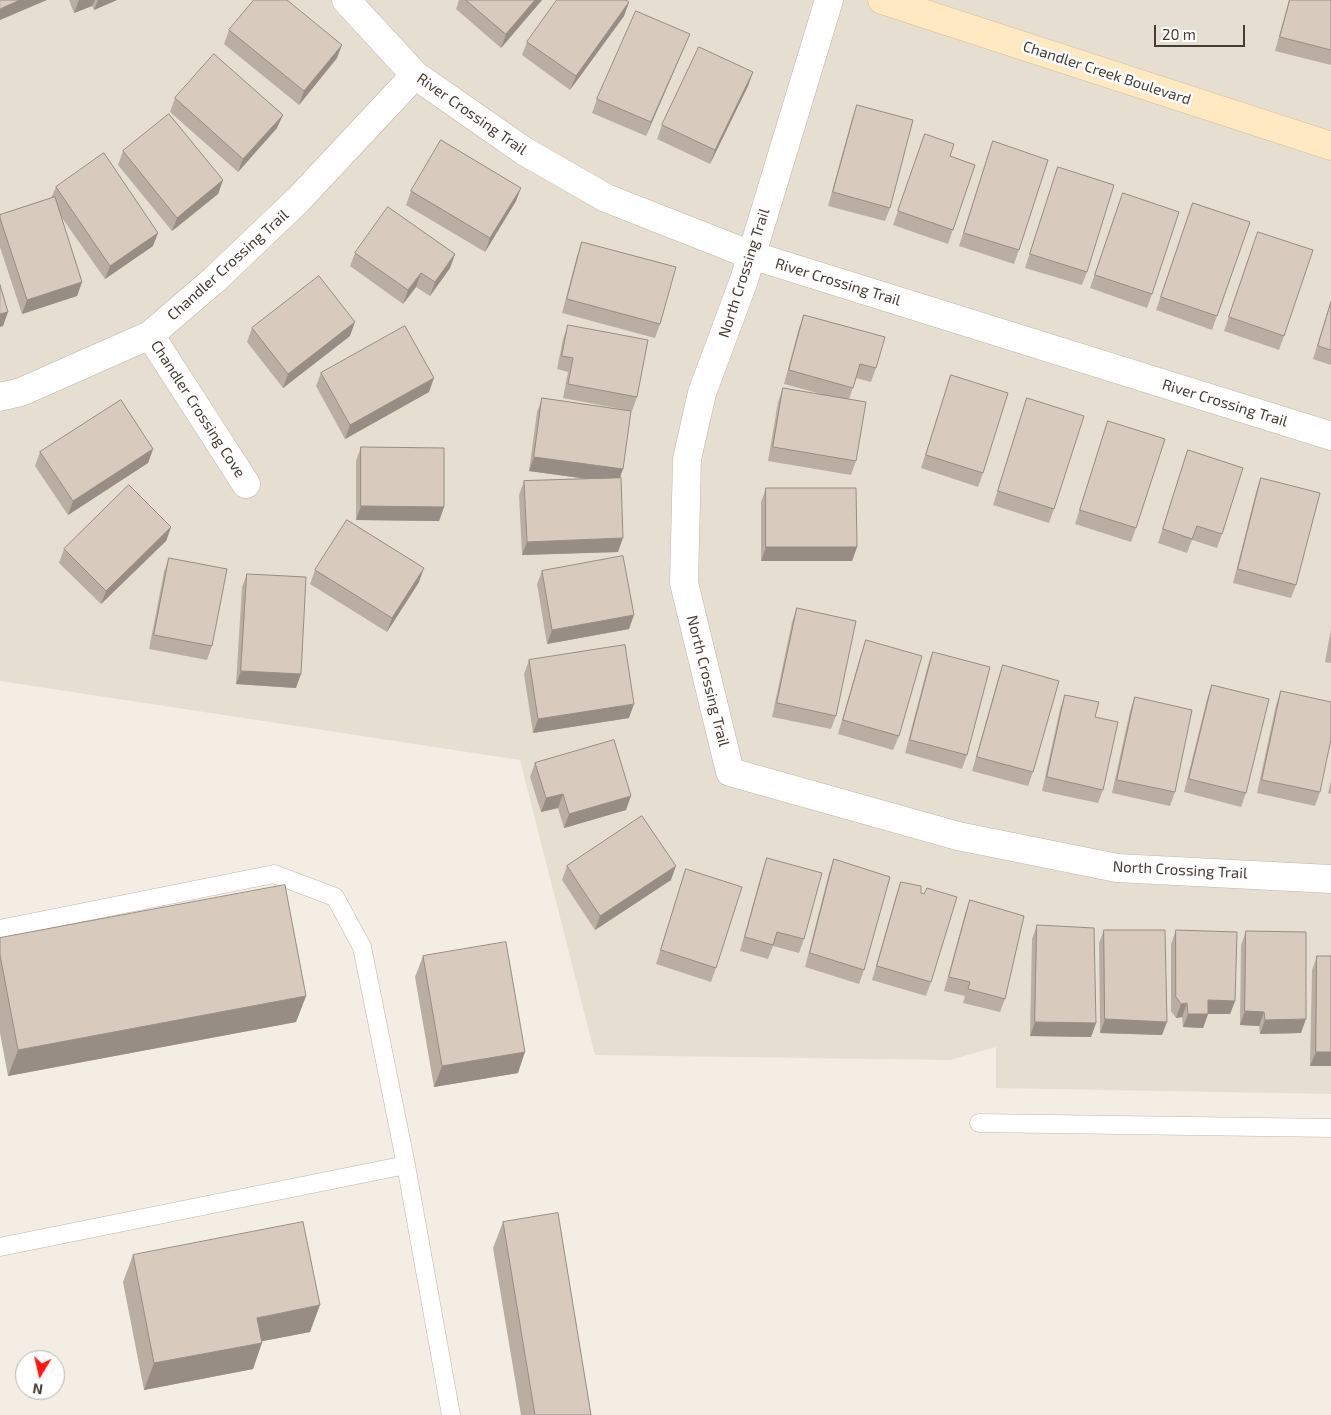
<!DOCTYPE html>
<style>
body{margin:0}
#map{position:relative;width:1331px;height:1415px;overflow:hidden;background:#f3ede4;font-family:"Exo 2",sans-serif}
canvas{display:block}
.north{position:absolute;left:15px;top:1350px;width:50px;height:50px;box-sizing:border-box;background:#fff;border:1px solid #b5b1ae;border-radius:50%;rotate:189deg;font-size:14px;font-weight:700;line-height:20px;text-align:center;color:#453c34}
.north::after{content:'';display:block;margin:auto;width:18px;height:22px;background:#ff170f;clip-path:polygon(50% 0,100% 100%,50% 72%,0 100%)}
.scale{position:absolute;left:1154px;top:25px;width:91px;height:22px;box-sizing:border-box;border:2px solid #453c34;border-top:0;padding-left:6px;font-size:15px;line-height:18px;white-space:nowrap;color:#453c34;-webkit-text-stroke:4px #fff;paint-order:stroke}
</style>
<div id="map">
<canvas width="1331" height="1415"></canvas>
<div class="north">N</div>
<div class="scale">20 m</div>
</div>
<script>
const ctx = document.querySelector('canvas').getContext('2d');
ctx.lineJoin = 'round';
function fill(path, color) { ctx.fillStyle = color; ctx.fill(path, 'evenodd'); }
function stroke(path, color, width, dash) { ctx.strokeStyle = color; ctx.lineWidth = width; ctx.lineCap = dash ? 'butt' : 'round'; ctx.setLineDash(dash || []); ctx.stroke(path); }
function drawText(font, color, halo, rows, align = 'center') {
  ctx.font = font + ' "Exo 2",sans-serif'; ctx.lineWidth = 5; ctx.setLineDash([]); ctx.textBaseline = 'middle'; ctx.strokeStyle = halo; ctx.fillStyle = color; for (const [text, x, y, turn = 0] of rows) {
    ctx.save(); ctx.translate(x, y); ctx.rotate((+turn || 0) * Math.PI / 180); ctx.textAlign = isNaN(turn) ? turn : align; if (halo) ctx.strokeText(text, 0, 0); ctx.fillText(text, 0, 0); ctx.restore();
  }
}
fill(new Path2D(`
 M0,0h1331v1094l-335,-6v-41l-46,13 -355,-5 -75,-295 -520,-79z`), '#e7ded2');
const lane = new Path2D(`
 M0,929l274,-55 61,23 27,50 44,218
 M979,1123l352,5
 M0,1247l406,-82 45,250`);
const street = new Path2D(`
 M346,0l69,75 109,76 82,47 145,57 580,181
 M829,0l-85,280 -42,113 -15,66 -3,124 46,189 228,64 159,32 214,11
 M150,335l96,149
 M0,397l21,-5 129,-57 64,-55 84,-80 117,-125`);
const secondary = new Path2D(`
 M882,0l449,146`);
stroke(lane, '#c1b6a9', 19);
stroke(street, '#c1b6a9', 29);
stroke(secondary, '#d8be93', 29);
stroke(lane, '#fff', 18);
stroke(street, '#fff', 28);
stroke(secondary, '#ffe9c2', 28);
fill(new Path2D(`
 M69,0h48l-23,10 -2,-4 -18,7z
 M459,0h83l-41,48 -45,-39z
 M1289,0h42v65l-56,-14z
 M629,2l-5,14 -54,74 -48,-35 5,-13z
 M229,30l108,28 -38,47 -75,-61z
 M684,48l-38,88 -54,-23 5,-14z
 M753,72l-5,14 -38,78 -53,-25 5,-14z
 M175,98l102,30 -39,44 -68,-60z
 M857,105l33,103 -5,13 -57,-15 24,-87z
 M925,134l25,22 25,9 -27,79 -55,-19z
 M993,141l26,109 -5,14 -55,-18z
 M123,151l100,29 -5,14 -46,37 -54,-66z
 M1058,167l29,105 -5,13 -57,-17z
 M56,187l97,59 -48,33 -45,-64 22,67 -5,14 -55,18 -22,-67v-32l51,-17z
 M411,191l105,10 -31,51 -79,-47z
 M1193,203l57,19 -38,108 -56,-20z
 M1118,207l34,87 -5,14 -57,-20z
 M582,242l78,82 -5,14 -93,-25 15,-57z
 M1253,245l31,91 -5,14 -55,-19z
 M355,253l100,1 -5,14 -20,28 -14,-9 -13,17 -53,-38z
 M1331,300v65l-18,-6z
 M804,315l72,53 -5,14 -15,-4 -7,21 7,62 -5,14 -83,-14 10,-59 5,-14 42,7 -41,-11 15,-56z
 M568,325l69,72 -5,14h-1l-11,67 -2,74 -96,3 -3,-60 5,-14 63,-2 -58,-8 8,-59 5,-14 84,12 -63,-12 5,-26 -11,-3 6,-30z
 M252,328l98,8 -67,52 -36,-46z
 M321,373l108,19 -84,47 -29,-53z
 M951,375l32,98 -5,14 -57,-19z
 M1027,398l27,111 -5,14 -56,-18z
 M1108,421l28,107 -5,14 -56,-18z
 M361,447l83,60 -5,14 -83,-1v-59z
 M153,449l-5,14 -80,52 -33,-49 5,-14z
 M1188,450l34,84 -5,14 -25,-8 -5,13 -29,-10z
 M1261,478l35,107 -5,13 -58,-15 23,-91z
 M766,488l91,59 -5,14h-91v-59z
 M171,527l-5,14 -65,63 -42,-41 5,-14z
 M169,558l43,88 -5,14 -58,-11 15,-77z
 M315,570l104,12 -32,50 -77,-48z
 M542,571l87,58 -82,15 -10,-60z
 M247,574l49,114 -60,-4 6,-97z
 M797,608l39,108 -5,13 -59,-12 20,-95z
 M1331,629v34l-6,-1z
 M866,640l33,96 -6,14 -55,-16 23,-80z
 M933,652l34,103 -5,14 -57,-16 23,-88z
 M529,660l100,58 -96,15 -9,-59z
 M1003,665l30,107 -5,14 -56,-15 26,-92z
 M1212,685l34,108 -5,14 -57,-15 23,-93z
 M1281,691l39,101 -5,14 -58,-13 19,-88z
 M1065,695l30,22 8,73 -5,13 -56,-12 18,-82z
 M1135,697l40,95 -5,14 -58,-13 18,-82z
 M535,763l91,47 -62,18 -6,-20 -17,4 -11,-35z
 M1331,781v13l-3,-1z
 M767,858l37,81 -5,14 -26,-7 -5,13 -28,-8 22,-79z
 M834,859l30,111 -5,14 -54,-17 24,-94z
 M567,866l104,14 -76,50 -33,-50z
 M686,869l30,99 -5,14 -55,-18z
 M901,882l20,11 10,89 -5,14 -54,-16 24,-84z
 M970,900l35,99 -5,13 -37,-9 2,-7 -21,-5 21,-77z
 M1037,925l59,98 -5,14 -61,-1 2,-97z
 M1104,930l58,105 -62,-2 -1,-90z
 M1176,930l59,71 -5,13h-22l-5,14 -20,-1 -1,-10 -6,1 -5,-7v-67z
 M1246,931l55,102 -41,1 -1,-8 -19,-1 1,-80z
 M0,938l306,58 -10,26 -288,54 -8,-43z
 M423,956l95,117 -84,14 -19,-110z
 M1317,956l14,110h-21l2,-96z
 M503,1222l88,193h-70l-28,-167z
 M133,1255l177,77 -48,9 -9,28 -109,21 -21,-108z`), '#baaea2');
fill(new Path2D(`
 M20,0h27l-47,20v-11z
 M79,0h16l-3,6 -18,7z
 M98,0h19l-23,10z
 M535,0h7l-41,48 5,-14z
 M629,2l-5,14 -54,74 6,-14z
 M690,34l-6,14 -38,88 5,-14z
 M342,45l-5,13 -38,47 5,-14z
 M753,72l-5,14 -38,78 5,-14z
 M283,115l-6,13 -39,44 5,-13z
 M223,180l-5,14 -46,37 5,-13z
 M521,188l-5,13 -31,51 5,-14z
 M158,233l-5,13 -48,33 5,-13z
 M455,254l-5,14 -20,28 5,-14z
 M421,273l-5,14 -13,17 5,-14z
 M82,282l-5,14 -55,18 5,-14z
 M8,312l-5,14 -3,1v-13z
 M355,322l-5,14 -67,52 5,-14z
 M434,378l-5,14 -84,47 5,-14z
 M153,449l-5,14 -80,52 5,-14z
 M534,457l89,12 -5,14 -89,-12z
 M361,506l83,1 -5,14 -83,-1z
 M171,527l-5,14 -65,63 5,-13z
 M623,538l-5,14 -96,3 5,-13z
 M766,547h91l-5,14h-91z
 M424,568l-5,14 -32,50 5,-14z
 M634,615l-5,14 -82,15 5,-14z
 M241,671l60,3 -5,14 -60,-4z
 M634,704l-5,14 -96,15 5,-14z
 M563,794l-5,14 -17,4 5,-14z
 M631,796l-5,14 -62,18 5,-14z
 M676,866l-5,14 -76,50 5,-14z
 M306,996l-10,26 -288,54 10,-26z
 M1208,1000l27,1 -5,13h-22l-5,14 -20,-1 5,-13z
 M1187,1003l-5,14 -6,1 5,-14z
 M1245,1011l19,1 -5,14 -19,-1z
 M1105,1019l62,3 -5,13 -62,-2z
 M1306,1019l-5,14 -41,1 5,-14z
 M1035,1022l61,1 -5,14 -61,-1z
 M525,1052l-7,21 -84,14 8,-21z
 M1316,1052h15v14h-21z
 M320,1305l-10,27 -62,12 9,-26z
 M262,1343l-9,26 -109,21 10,-27z`), '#978d84');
const building = new Path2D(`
 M0,0h20l-20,9z
 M254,0h33l55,45 -38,46 -75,-61z
 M466,0h69l-29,34z
 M557,0h69l3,2 -53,74 -49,-34z
 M1290,0h41v50l-51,-13z
 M636,11l54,23 -39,88 -54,-23z
 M699,47l54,25 -38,78 -53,-25z
 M214,54l69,61 -40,44 -68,-61z
 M857,105l56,15 -23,88 -57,-16z
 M169,114l54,66 -46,38 -54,-67z
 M925,134l29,10 -4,12 25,9 -22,65 -55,-19z
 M441,140l80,48 -31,50 -79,-47z
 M993,141l55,19 -29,90 -55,-17z
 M104,153l54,80 -48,33 -54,-79z
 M1058,167l56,18 -27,87 -57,-18z
 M1123,193l56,19 -27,82 -57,-19z
 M55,197l27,85 -55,18 -27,-82v-3z
 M1193,203l57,19 -33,94 -56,-19z
 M388,207l67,47 -20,28 -14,-9 -13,17 -53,-37z
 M1258,232l55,18 -29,86 -55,-19z
 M582,242l94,25 -16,57 -93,-25z
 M319,276l36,46 -67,52 -36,-46z
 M0,285l8,27 -8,2z
 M1331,302v48l-13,-4z
 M804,315l81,22 -9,31 -16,-4 -7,24 -64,-18z
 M568,325l80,15 -11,57 -69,-13 5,-26 -11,-2z
 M405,326l29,52 -84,47 -29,-52z
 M951,375l57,18 -25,80 -57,-18z
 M783,388l83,14 -10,59 -83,-14z
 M542,398l89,13 -8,58 -89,-12z
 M1027,398l57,18 -30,93 -56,-18z
 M121,400l32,49 -80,52 -33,-49z
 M1108,421l57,18 -29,89 -56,-18z
 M361,447l83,1v59l-83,-1z
 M1188,450l55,18 -21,66 -25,-8 -5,13 -29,-10z
 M621,478l2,60 -96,4 -3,-61z
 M1261,478l59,15 -24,92 -58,-16z
 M129,485l42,42 -65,64 -42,-42z
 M766,488h90l1,59h-91z
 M347,520l77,48 -32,50 -77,-48z
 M623,556l11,59 -82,15 -10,-59z
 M169,558l58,11 -15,77 -58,-11z
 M247,574l59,3 -5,97 -60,-3z
 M797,608l59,13 -20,95 -59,-13z
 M866,640l56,16 -23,80 -56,-16z
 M625,645l9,59 -96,15 -9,-59z
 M933,652l57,15 -23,88 -57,-15z
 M1003,665l56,16 -26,91 -56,-15z
 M1212,685l57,14 -23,94 -57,-14z
 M1281,691l50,11v37l-11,53 -58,-12z
 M1065,695l34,7 -4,15 23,5 -15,68 -56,-13z
 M1135,697l57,13 -17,82 -58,-12z
 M614,740l17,56 -62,18 -6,-20 -17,4 -11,-35z
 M642,816l34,50 -76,50 -33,-50z
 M767,858l55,15 -18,66 -27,-7 -4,13 -28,-8z
 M834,859l56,18 -26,93 -54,-17z
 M686,869l56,18 -26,81 -55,-18z
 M901,882l20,4v7l3,1 3,-6 30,9 -26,85 -54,-16z
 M285,885l21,111 -288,54 -18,-95v-17z
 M970,900l54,16 -19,83 -37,-10 2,-7 -21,-5z
 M1037,925l57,3 2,95 -61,-1z
 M1104,930h61l2,92 -62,-3z
 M1176,930l61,2 -2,69 -27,-1v14h-20l-1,-11 -6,1 -5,-7z
 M1246,931l60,1v87l-41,1 -1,-8 -19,-1z
 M506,942l19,110 -83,14 -19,-110z
 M1317,956h14v96h-15z
 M558,1213l33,202h-56l-32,-193z
 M303,1222l17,83 -63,13 5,25 -108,20 -21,-108z`);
fill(building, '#d8cabc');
stroke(building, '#978d84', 1);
drawText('15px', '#453c34', '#fff', [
 ["Chandler Creek Boulevard",1107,73,18],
 ["River Crossing Trail",472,114,35],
 ["Chandler Crossing Trail",228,265,-42],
 ["North Crossing Trail",744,273,-72],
 ["River Crossing Trail",838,282,17],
 ["River Crossing Trail",1225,403,17],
 ["Chandler Crossing Cove",198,409,57],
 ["North Crossing Trail",708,681,76],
 ["North Crossing Trail",1180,870,3]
]);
</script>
